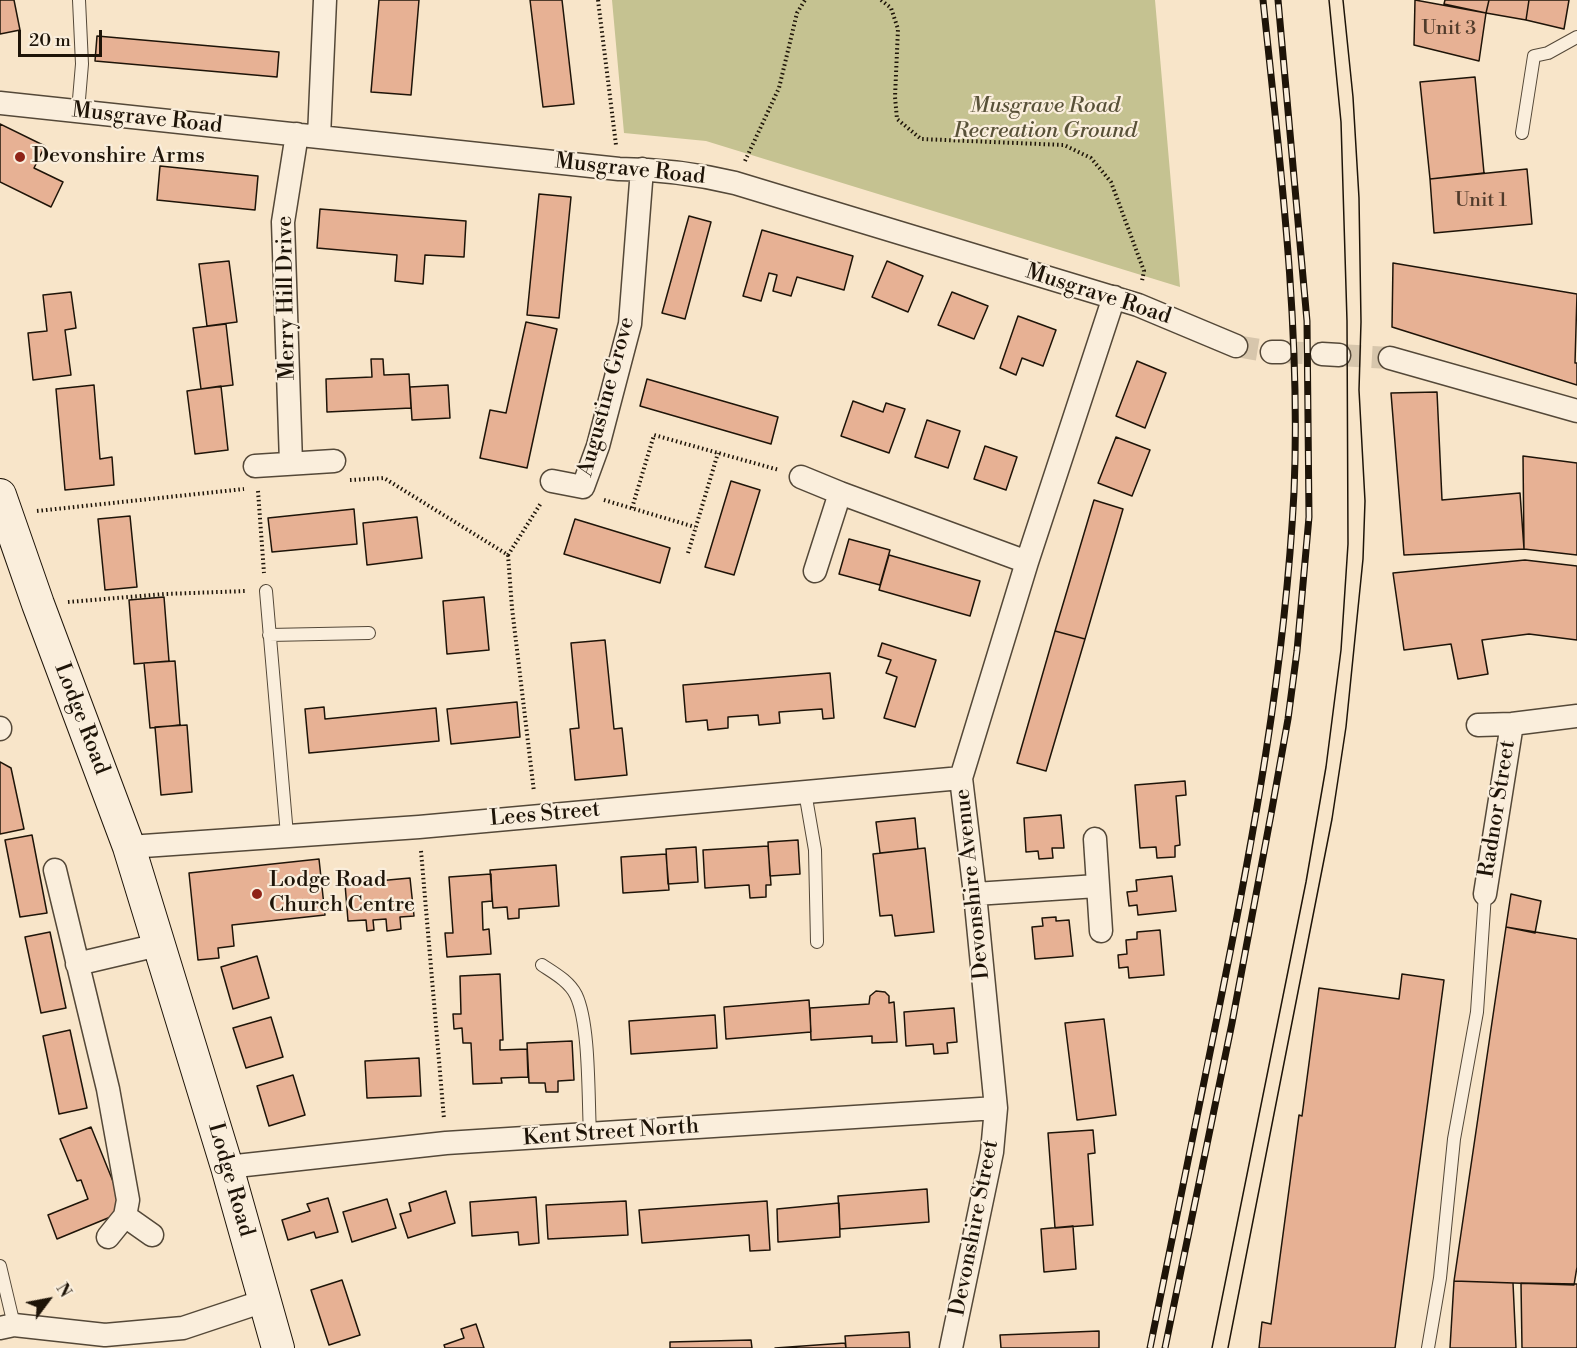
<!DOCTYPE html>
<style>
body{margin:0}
#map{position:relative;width:1577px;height:1348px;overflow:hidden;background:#f8e5c9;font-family:"Libre Bodoni",serif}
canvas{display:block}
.north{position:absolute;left:18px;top:1270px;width:60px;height:60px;-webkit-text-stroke:4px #faeedc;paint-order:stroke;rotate:58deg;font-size:16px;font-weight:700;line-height:24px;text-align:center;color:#1e1408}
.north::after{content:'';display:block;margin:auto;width:21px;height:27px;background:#1e1408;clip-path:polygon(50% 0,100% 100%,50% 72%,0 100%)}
.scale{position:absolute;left:18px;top:30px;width:84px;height:27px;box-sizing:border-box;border:3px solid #1e1408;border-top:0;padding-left:8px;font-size:18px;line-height:21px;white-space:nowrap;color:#1e1408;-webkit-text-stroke:4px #faeedc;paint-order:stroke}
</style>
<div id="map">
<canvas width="1577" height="1348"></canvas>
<div class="north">N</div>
<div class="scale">20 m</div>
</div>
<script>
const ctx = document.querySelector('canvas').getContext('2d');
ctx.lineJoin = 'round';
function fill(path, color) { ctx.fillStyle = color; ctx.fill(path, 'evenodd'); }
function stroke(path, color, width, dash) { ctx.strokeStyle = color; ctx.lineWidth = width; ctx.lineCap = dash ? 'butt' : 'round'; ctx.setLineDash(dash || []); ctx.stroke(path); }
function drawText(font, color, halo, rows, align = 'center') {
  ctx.font = font + ' "Libre Bodoni",serif'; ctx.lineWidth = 4.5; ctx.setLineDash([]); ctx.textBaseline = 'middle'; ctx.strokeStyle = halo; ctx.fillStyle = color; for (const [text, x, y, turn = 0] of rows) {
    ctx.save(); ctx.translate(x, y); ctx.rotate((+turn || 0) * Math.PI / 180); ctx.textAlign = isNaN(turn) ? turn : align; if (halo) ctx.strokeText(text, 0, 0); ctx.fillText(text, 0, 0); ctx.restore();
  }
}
fill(new Path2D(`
 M612,0h543l25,287 -474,-146 -82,-8z`), '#c5c291');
const building = new Path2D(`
 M0,0h14l6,30 -20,4z
 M379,0h40l-8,95 -40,-3z
 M530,0h32l12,104 -31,3z
 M1415,0l71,13 -7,48 -65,-16z
 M1445,0h44l-3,13 -42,-9z
 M1489,0h40l-3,20 -40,-7z
 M1529,0h40l-5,29 -38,-9z
 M97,36l182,16 -2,25 -182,-16z
 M1475,77l9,96 -54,6 -10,-97z
 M0,124l45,22 -11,22 29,14 -12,25 -51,-25z
 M160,166l98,10 -3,34 -98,-10z
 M1527,169l5,55 -98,9 -4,-54z
 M539,194l32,3 -12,121 -32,-3z
 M320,209l146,12 -2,36 -39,-2 -2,29 -28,-3 2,-26 -80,-7z
 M689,216l22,6 -26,97 -23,-6z
 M762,230l91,26 -9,34 -47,-13 -6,19 -18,-5 4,-16 -8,-2 -8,28 -18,-5z
 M229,261l8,61 -30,4 -8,-62z
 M887,261l36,15 -15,36 -36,-15z
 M1393,263l184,31 -2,69h2v22l-185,-58z
 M71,292l5,36 -11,2 6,45 -38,5 -5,-47 19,-2 -4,-36z
 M952,292l36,14 -14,33 -36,-14z
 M1018,316l38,14 -13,36 -21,-8 -6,17 -16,-7z
 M526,322l31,7 -30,139 -47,-10 10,-48 16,3z
 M226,324l7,61 -32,4 -8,-61z
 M371,359h12l1,16 25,-1 2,34 -84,4 -1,-33 46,-2z
 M1137,361l29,12 -21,55 -29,-12z
 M647,379l131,38 -7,27 -131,-38z
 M94,385l6,74 12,-2 2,28 -49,5 -9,-101z
 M448,385l2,33 -38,2 -2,-33z
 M221,386l7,64 -33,4 -8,-63z
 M1437,392l5,108 78,-7 4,56 -120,6 -13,-162z
 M853,401l30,11 3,-9 19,6 -16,44 -48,-17z
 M927,420l33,11 -12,37 -33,-11z
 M1116,437l34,13 -18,46 -34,-13z
 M985,446l32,11 -11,33 -32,-11z
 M1523,456l54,7v92l-53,-6z
 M731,481l29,9 -26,85 -29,-8z
 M1094,500l29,9 -38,130 -30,-8z
 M354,509l3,35 -85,8 -4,-34z
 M130,516l7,71 -32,3 -7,-71z
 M417,517l5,41 -55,7 -4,-42z
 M575,519l95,29 -10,35 -96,-29z
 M849,539l41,11 -10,35 -41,-11z
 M889,555l91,26 -10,35 -91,-26z
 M1525,560l52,6v74l-48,-6 -47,6 6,34 -30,5 -7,-35 -47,6 -11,-77z
 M164,597l5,64 -35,3 -5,-64z
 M484,597l5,53 -42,4 -4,-53z
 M1055,631l30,8 -39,132 -29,-8z
 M605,640l9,89 8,-1 5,47 -52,5 -5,-51 9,-1 -8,-85z
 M882,643l54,17 -21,67 -31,-9 13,-41 -11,-4 5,-13 -13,-4z
 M175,661l5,64 -30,3 -6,-65z
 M830,673l4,45 -11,1 -1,-10 -43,3 1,11 -21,2 -1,-10 -30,2v11l-20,2 -1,-10 -21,2 -3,-37z
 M517,702l3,35 -69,7 -4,-35z
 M324,707l1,12 111,-11 3,33 -130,12 -4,-44z
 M187,725l5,67 -31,3 -6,-68z
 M0,762l11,6 13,61 -24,5z
 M1185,781l1,14 -10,1 4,49 -5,1v11l-18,1 -1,-11 -16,1 -5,-63z
 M1061,815l3,33h-12l1,10 -14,1 -1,-8 -12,1 -2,-34z
 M915,818l3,31 -38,4 -4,-31z
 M32,835l15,78 -27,4 -15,-77z
 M798,840l2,34 -30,2 -2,-34z
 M768,846l3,39h-5v12l-16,1 -1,-13 -44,3 -2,-38z
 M696,847l2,35 -30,2 -2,-35z
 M925,848l9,84 -39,4 -3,-21 -12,1 -7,-62z
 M666,854l3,36 -46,3 -2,-36z
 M319,859l6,56 -93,10 2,21 -16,2 1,10 -21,2 -9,-87z
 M556,865l3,41 -40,3v9l-11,1 -1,-12 -14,1 -3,-38z
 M491,874l1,27 -10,1 1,28 6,-1 2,25 -44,3 -2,-24h8l-4,-56z
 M1172,876l4,35 -38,4 -1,-10 -8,1 -2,-14 10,-1 -1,-11z
 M410,878l4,38 -14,1 1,12 -14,2 -1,-12 -13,1 1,10 -7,1 -1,-11 -18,1 -3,-37z
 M1511,894l30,7 -6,32 -29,-6z
 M1056,917v4l13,-1 4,36 -38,3 -3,-32 11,-1 -1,-8z
 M1506,927l71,12v328l-3,18 -120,-4z
 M1160,930l4,45 -35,3 -1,-11 -9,1 -1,-13 9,-1 -1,-14 11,-1v-7z
 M50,932l16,76 -25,5 -16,-76z
 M257,956l12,42 -36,11 -12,-42z
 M500,974l3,66h-3v10l27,-1 1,28 -27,1 1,5 -29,1 -2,-41h-8l-1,-15 -8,1 -1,-15h8l-1,-38z
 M1402,974l42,6 -49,368h-136l3,-26 9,2 28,-209 3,1 17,-128 80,11z
 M876,991l9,1 4,4v7l5,-1 3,40 -25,1v-7l-61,4 -1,-32 59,-4 1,-8z
 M809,1000l2,32 -85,7 -2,-32z
 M954,1008l3,34 -10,1 1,10 -14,1 -1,-10 -27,2 -2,-34z
 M715,1015l2,33 -86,6 -2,-33z
 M271,1017l12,40 -37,11 -13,-40z
 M1104,1019l12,96 -39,5 -12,-97z
 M70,1030l17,78 -28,6 -16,-78z
 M572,1041l2,39 -16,1v11h-12l-1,-9h-16l-2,-40z
 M419,1058l2,38 -54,2 -2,-37z
 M293,1075l12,40 -36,11 -12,-40z
 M91,1127l34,84 -68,28 -9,-24 40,-16 -7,-19 -4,1 -17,-42z
 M1093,1130l2,23 -7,1 5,71 -38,3 -7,-95z
 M927,1189l2,33 -89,7 -2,-33z
 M446,1191l9,32 -47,15 -8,-24 11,-3 -2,-8z
 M536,1197l3,46 -20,2 -1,-13 -46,4 -2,-34z
 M328,1198l10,34 -22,6 -2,-6 -26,8 -6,-20 28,-9 -3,-7z
 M387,1199l9,29 -44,14 -9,-30z
 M626,1201l2,34 -80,4 -2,-34z
 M767,1201l3,49 -20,1 -1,-16 -107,8 -3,-33z
 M839,1203l1,34 -62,5 -1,-33z
 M1073,1226l3,43 -32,3 -3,-43z
 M342,1280l18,55 -31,10 -18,-55z
 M1454,1281l59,2 3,65h-66z
 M1521,1283l56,1v64h-55z
 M476,1324l8,24h-39l-1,-3 20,-7 -3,-9z
 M1099,1331v17h-98l-1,-13z
 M909,1332l1,16h-64l-1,-12z
 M751,1340l1,8h-82v-6z
 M845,1343l1,5h-71z`);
fill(building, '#e7b194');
stroke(building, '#1e1408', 1.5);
stroke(new Path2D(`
 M1236,346l36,6
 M1281,352l41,2
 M1339,355l51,3`), '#d7c6ac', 22, [22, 11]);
const lane = new Path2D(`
 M78,111l4,-47 -3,-64
 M1522,133l12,-77 14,-3 29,-16
 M266,591l21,244
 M269,635l100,-2
 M805,792l10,58 2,92
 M542,965c12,8 27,16 34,30 14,29 12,104 14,139
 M0,1266l14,59
 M1428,1348l12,-70 14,-139 23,-127 8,-118`);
const street = new Path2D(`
 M0,103l619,66c40,0 78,5 116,14l403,122 98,41
 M319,137l6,-137
 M1272,352h9
 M1322,354l17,1
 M1390,358l187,53
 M291,463l-8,-241 14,-88
 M255,466l79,-5
 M801,477l39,16 187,69
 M552,481l31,6 15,-41 32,-122 12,-155
 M815,571l25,-78
 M1478,725l34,-1 65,-8
 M0,728v1
 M1095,839l6,92
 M129,847l290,-20 542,-49
 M55,870l53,219 20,111 -3,16 -17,21
 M975,894l122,-8
 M1485,894l27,-170
 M77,964l81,-19
 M227,1167l219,-24 550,-35
 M125,1216l27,19
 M0,1328l14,-3 91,10 78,-7 81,-27
 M951,1348l41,-196 4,-44 -21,-214 -14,-116 66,-216 87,-265`);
const secondary = new Path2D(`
 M0,495l38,109 91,243 98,320 51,181`);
stroke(lane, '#544838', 14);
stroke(street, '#544838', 25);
stroke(secondary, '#1e1408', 34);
stroke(new Path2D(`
 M598,0l18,145
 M881,0l10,8 7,21 -3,68 2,22 24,20 143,6 27,13 20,24 33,89 -2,10
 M745,161l34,-73 18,-75 8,-13
 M350,480l34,-2 124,77 33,-52
 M258,491l6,82
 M604,500l91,27
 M632,508l22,-73 125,35
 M37,511l207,-22
 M688,553l30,-100
 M508,555l4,53 22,184
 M68,602l97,-8 81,-3
 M421,851l23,268`), '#1e1408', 4, [1.5, 3]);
stroke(lane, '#faeedc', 12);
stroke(street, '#faeedc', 22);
stroke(secondary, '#faeedc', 32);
stroke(new Path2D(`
 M1212,1348l94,-466 20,-115 15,-117 7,-106 -1,-223 -6,-199 -12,-122
 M1228,1348l104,-529 14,-92 17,-168 2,-58 -6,-111 2,-68 -2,-124 -6,-101 -10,-97`), '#1e1408', 1.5);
const rail = new Path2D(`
 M1150,1348c23,-112 45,-224 68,-335 35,-173 67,-345 76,-521 7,-163 -14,-330 -31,-492
 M1165,1348l67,-325 40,-214 16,-90 9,-68 12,-134 -2,-196 -29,-321`);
stroke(rail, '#1e1408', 7);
stroke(rail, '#faeedc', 4.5, [14]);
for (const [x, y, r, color] of [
 [20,157,6,"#8f2418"],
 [257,894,6,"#8f2418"]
]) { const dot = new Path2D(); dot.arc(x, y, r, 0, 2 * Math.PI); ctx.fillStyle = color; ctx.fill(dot); stroke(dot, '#faeedc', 2); }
drawText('20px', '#503b2b', null, [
 ["Unit 3",1449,29],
 ["Unit 1",1481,201]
]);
drawText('italic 22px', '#585138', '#faeedc', [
 ["Musgrave Road",1045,107],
 ["Recreation Ground",1045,132]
]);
drawText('22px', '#1e1408', '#faeedc', [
 ["Musgrave Road",147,119,6],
 ["Musgrave Road",630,170,6],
 ["Musgrave Road",1098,295,18],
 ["Merry Hill Drive",287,298,-91],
 ["Augustine Grove",607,397,-75],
 ["Lodge Road",81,719,69],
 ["Radnor Street",1498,809,-81],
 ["Lees Street",545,815,-5],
 ["Devonshire Avenue",973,884,-96],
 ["Kent Street North",611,1133,-4],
 ["Lodge Road",230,1180,74],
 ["Devonshire Street",975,1228,-79]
]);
drawText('22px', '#1e1408', '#faeedc', [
 ["Devonshire Arms",32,157],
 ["Lodge Road",269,881],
 ["Church Centre",269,906]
], 'left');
</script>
